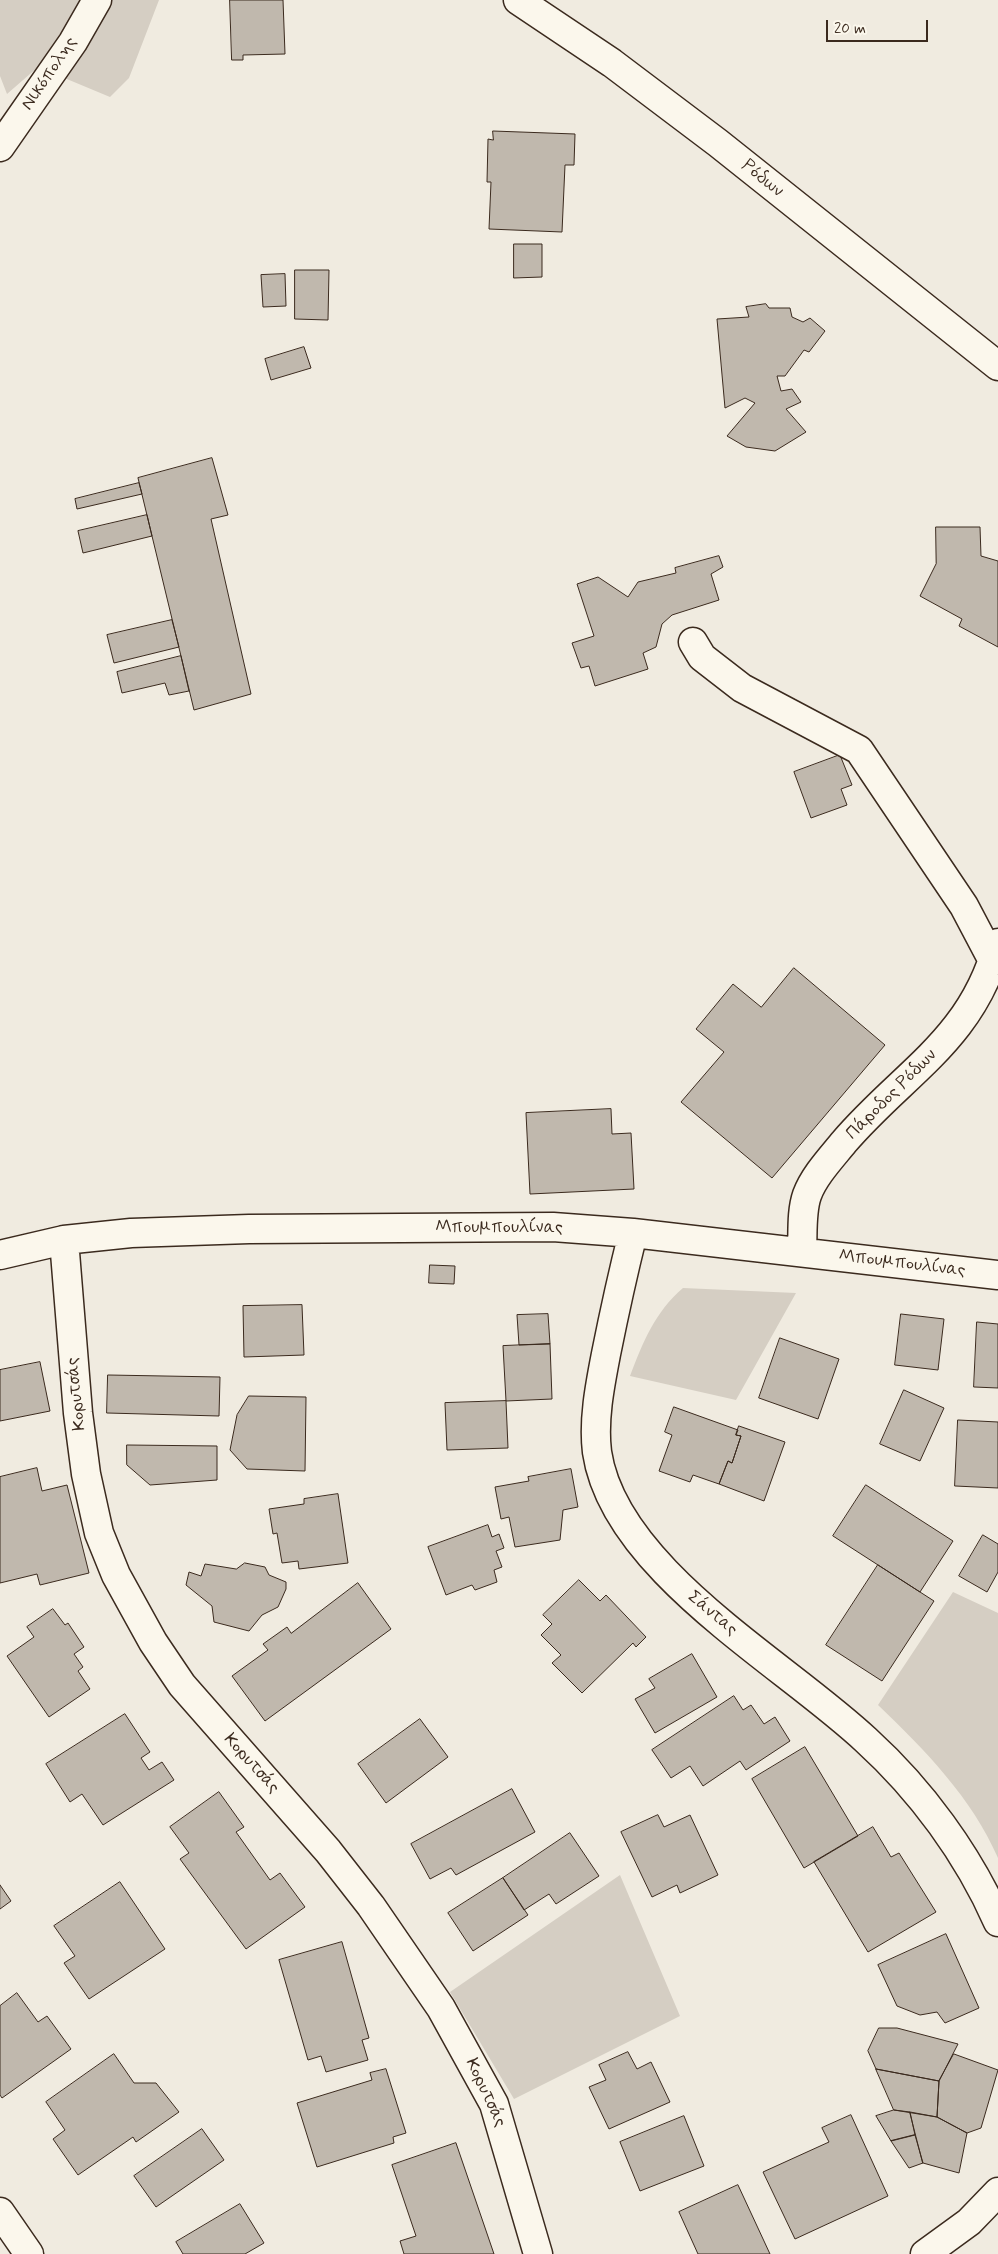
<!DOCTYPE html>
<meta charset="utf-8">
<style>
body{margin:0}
#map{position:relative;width:998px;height:2254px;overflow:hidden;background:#f0ebe0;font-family:Mynerve,sans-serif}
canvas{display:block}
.scale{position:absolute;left:826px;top:20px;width:102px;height:22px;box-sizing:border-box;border:2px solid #3b2a1e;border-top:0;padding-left:6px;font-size:15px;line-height:18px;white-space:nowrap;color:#3b2a1e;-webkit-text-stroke:4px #fbf7ec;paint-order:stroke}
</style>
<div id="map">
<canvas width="998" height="2254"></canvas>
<div class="scale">20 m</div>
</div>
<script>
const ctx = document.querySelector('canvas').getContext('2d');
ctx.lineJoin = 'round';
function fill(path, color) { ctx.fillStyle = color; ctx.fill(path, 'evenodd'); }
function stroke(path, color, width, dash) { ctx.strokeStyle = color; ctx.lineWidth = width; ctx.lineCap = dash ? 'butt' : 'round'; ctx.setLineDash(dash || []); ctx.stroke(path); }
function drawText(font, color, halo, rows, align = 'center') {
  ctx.font = font + ' Mynerve,sans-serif'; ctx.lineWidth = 5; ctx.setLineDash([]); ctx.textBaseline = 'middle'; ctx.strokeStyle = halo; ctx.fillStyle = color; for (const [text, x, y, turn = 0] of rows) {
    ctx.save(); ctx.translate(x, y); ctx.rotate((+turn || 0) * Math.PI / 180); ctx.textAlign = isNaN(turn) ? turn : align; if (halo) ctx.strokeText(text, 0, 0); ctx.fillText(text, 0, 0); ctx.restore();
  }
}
fill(new Path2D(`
 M0,0h159l-30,78 -19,19 -72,-30 -31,27 -7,-18z
 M683,1288l113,5 -60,107 -106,-24c13,-34 25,-64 53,-88z
 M953,1592l45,21v245c-26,-60 -73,-108 -120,-153z
 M620,1875l60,141 -166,83 -64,-107z`), '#d5cec3');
const building = new Path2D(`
 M230,0h53l2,54 -42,1v5h-11z
 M493,131l82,3 -1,31h-9l-3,67 -73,-3 2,-47h-4l1,-43 5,1z
 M514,244h28v33l-28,1z
 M295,270h34l-1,50 -33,-1z
 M285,274l1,32 -23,1 -2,-32z
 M766,304l3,4h21l2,9 11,5 7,-4 15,13 -16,21 -5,-2 -19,26h-8l4,15 11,-2 9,13 -15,7 20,23 -31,19 -29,-4 -19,-11 28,-33 -10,-5 -20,10 -8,-89 32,-2 -3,-10z
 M304,347l7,21 -40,12 -6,-21z
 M212,458l16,57 -17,4 40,175 -57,16 -56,-232z
 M139,483l3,11 -65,15 -2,-10z
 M147,515l5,21 -69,17 -5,-22z
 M936,527h44l1,29 17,5v86l-39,-21 3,-7 -42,-23 16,-32z
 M719,556l4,11 -12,7 8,26 -47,15 -10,9 -6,23 -13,6 5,16 -53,17 -6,-20 -8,2 -9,-25 22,-7 -17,-52 21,-7 30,20 10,-15 38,-9 -1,-5z
 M172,620l7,27 -65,16 -7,-28z
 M181,656l8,35 -20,4 -4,-12 -43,10 -5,-21z
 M840,755l12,30 -11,4 6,16 -36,13 -17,-46z
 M794,968l91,77 -113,133 -91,-76 43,-50 -28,-23 37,-45 28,23z
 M611,1109l1,25 19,-1 3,56 -104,5 -4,-81z
 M430,1265l25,1 -1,18 -25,-1z
 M302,1305l2,50 -60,2 -1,-51z
 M548,1314l2,30 -31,1 -2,-30z
 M901,1314l43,5 -6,51 -43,-5z
 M977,1322l21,2v64l-24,-1z
 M780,1338l59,21 -21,60 -59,-21z
 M550,1344l2,55 -46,2 -3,-55z
 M40,1362l10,49 -50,10v-51z
 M108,1375l112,2 -1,39 -112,-3z
 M904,1390l40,18 -24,53 -40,-17z
 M249,1396l57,1 -1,74 -58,-2 -17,-19 7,-35z
 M506,1401l2,47 -61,2 -2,-47z
 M674,1407l64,23 -2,5 5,1 -9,27 -4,-2 -9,23 -26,-9 -3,7 -31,-11 13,-36 -7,-3z
 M958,1420l40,2v66l-43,-2z
 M739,1426l46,16 -21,59 -45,-17 9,-23 4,2 9,-27 -5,-1z
 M127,1445l90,1v34l-67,5 -23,-20z
 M37,1468l5,23 25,-6 22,88 -49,12 -3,-11 -37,9v-106z
 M571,1469l7,38 -15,3 -3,30 -45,7 -6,-30 -8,2 -6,-32 34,-6 -1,-4z
 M866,1485l87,56 -33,51 -87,-56z
 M338,1494l10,69 -49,6 -1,-8 -16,2 -5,-30 -4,1 -4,-25 35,-5v-5z
 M488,1525l4,12 7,-3 5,14 -8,3 6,16 -8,3 3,12 -22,8 -3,-5 -26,10 -18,-48z
 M983,1535l15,9v28l-11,20 -28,-16z
 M245,1563l20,4 4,8 17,7v7l-8,18 -16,8 -13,16 -35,-9 -2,-16 -26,-21 3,-13 12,4 4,-12 31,5z
 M878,1565l56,36 -52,80 -56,-36z
 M579,1580l21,21 6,-6 40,42 -10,10 -3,-4 -51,50 -30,-30 9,-8 -20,-20 11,-11 -9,-9z
 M358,1583l33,46 -126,92 -33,-45 36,-26 -5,-6 24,-17 4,6z
 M53,1609l12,16 3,-2 16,24 -10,7 9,13 -5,4 12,18 -41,28 -42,-61 27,-19 -7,-10z
 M692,1654l25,43 -62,36 -20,-34 20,-11 -6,-9z
 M734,1696l9,14 8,-5 13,19 11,-7 15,24 -44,29 -6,-9 -37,25 -13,-20 -19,12 -19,-28z
 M125,1714l25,38 -9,6 8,12 13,-8 12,18 -71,45 -21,-31 -12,8 -24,-38z
 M420,1719l28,38 -62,46 -28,-39z
 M805,1747l53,89 -54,32 -52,-89z
 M512,1789l23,43 -79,43 -5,-7 -21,11 -19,-35z
 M219,1792l25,35 -8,5 34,48 10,-7 25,34 -59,42 -66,-90 9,-6 -19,-26z
 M658,1815l6,12 26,-12 28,60 -38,18 -3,-8 -25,12 -31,-65z
 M873,1827l18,30 8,-4 37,59 -68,40 -54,-90z
 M570,1833l29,43 -43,28 -7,-10 -25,16 -21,-32z
 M503,1878l25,37 -55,36 -25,-38z
 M120,1882l45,67 -76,50 -25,-36 11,-7 -21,-30z
 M0,1885l11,16 -11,8z
 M946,1934l33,74 -34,15 -8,-11 -17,3 -23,-9 -19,-41z
 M342,1942l27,96 -7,2 6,20 -42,12 -5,-16 -13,4 -29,-100z
 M17,1993l21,29 9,-6 24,33 -69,49 -2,-3v-89z
 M879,2028h18l61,16 -19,37 -63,-12 -8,-18z
 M628,2052l9,17 14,-7 19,40 -61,27 -20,-42 17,-7 -7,-15z
 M114,2054l20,29h22l23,29 -43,30 -3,-5 -55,38 -25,-36 12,-9 -19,-28z
 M954,2054l44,16 -17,58 -14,5 -30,-16 2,-36z
 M386,2069l20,64 -13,4 1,6 -77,24 -20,-64 75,-23 -2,-7z
 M876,2069l63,12 -2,36 -43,-7z
 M894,2110l16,2 5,23 -24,6 -15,-25z
 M910,2112l27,5 30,16 -8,40 -36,-10z
 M851,2115l37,81 -93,43 -32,-67 66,-30 -7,-14z
 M684,2116l20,50 -64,25 -20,-49z
 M202,2129l22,31 -68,47 -22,-31z
 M915,2135l8,28 -14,5 -18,-27z
 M456,2143l38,111h-90l-4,-13 16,-5 -24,-71z
 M738,2185l32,69h-72l-19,-42z
 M240,2204l24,39 -19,11h-62l-7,-12z`);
fill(building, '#c0b8ad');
stroke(building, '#3b2a1e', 1);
const minor = new Path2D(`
 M518,0l94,63 106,80 280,223
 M0,147l73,-105 24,-42
 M693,642l9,15 40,31 117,62 105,156 29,55
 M633,1233c-10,40 -19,81 -27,121 -6,31 -13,66 -9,98 17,117 187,211 269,288 55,50 102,114 132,182
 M64,1240l14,173 8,61 13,59 17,42 37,67 29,43 146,166 43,55 70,102 53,96 44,150
 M802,1252c1,-18 -1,-40 5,-57 7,-19 24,-37 37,-53 60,-70 128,-102 154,-199
 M0,1255l64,-15 67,-7 118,-4 304,-2 80,6 365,42
 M0,2212l29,42
 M925,2254l44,-32 29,-30`);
stroke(minor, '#3b2a1e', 31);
stroke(minor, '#fbf7ec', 28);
drawText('18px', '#3b2a1e', '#fbf7ec', [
 ["Νικόπολης",50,74,-56],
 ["Ρόδων",762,179,39],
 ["Πάροδος Ρόδων",892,1095,-45],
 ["Μπουμπουλίνας",499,1228],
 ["Μπουμπουλίνας",902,1264,7],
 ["Κορυτσάς",77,1394,-96],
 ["Σάντας",712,1614,40],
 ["Κορυτσάς",251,1764,48],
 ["Κορυτσάς",485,2093,65]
]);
</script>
